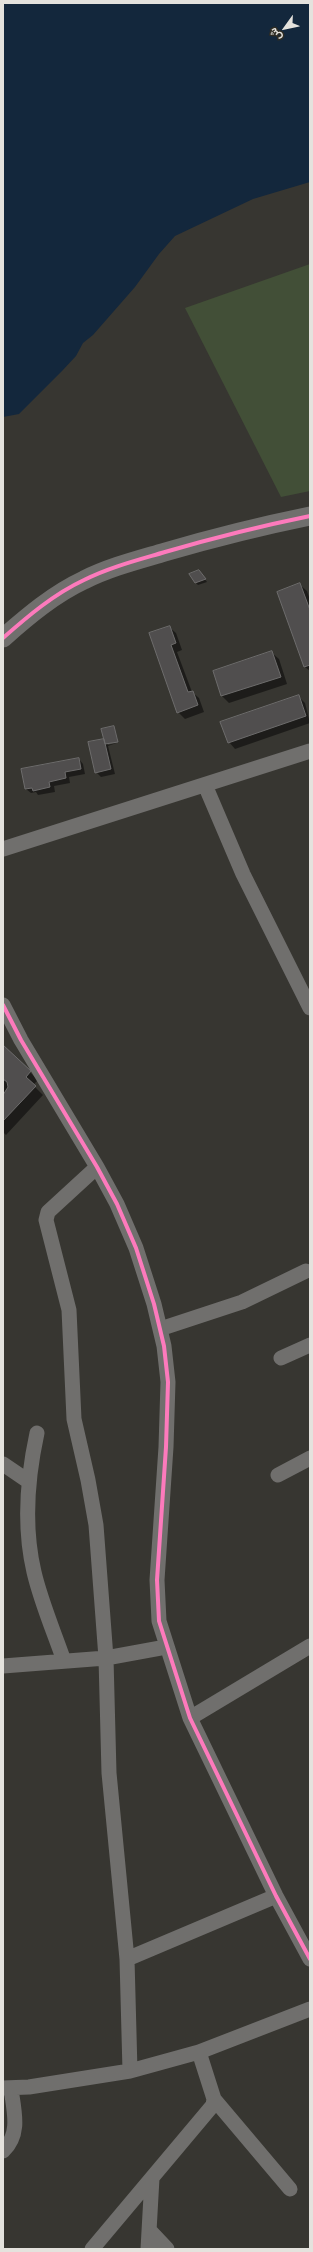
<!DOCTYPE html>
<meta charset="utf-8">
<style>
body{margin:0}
#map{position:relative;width:313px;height:2252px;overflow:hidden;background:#373631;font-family:"Exo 2",Vazirmatn,sans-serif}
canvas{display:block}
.frame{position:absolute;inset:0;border:4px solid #e4e2dd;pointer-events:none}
.north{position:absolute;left:265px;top:8px;width:40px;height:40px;-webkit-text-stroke:3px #2f2d24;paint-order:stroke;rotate:237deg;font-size:11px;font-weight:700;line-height:16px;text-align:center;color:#e4e2dd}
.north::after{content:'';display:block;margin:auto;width:14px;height:18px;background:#e4e2dd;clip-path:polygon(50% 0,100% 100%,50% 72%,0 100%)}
</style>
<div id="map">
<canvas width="313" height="2252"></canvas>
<div class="frame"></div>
<div class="north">ش</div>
</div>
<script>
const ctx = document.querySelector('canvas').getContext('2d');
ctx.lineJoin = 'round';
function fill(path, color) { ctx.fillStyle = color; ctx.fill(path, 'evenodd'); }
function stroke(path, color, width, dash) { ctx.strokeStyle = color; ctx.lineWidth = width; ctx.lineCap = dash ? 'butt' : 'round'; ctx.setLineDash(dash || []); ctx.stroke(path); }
fill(new Path2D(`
 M310,264v227l-29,6 -96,-189z`), '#424f37');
fill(new Path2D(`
 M3,3h307v179l-57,17 -78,37 -16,18 -24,33 -42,48 -10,8 -7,13 -14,15 -43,43 -16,3z`), '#13273c');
fill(new Path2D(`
 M199,571l8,11 -9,3 -2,-2z
 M300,585l7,6 3,9v71l-5,-4z
 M169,627l7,6 6,17 -5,2 15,40 7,6 5,14 -19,7 -7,-7 -28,-78z
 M272,653l7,6 8,25 -58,19 -7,-7 -8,-24z
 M298,696l7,7 5,20 -75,26 -6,-7z
 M114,727l4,13 -11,3 1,2 11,-3 -11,4 7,28 -14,3 -5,-5 9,-33z
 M79,759l4,5 2,10 -16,3 1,6 -16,3 1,6 -17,3 -2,-3 -5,1 -5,-4z
 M3,1046l35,34 -5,5 10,10 -37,40 -3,-3z`), '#0007');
const building = new Path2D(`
 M199,570l7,9 -11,4 -6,-9z
 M300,583l10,27v55l-6,2 -27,-75z
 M170,626l6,17 -5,2 17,47 5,-1 5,14 -21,8 -28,-80z
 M272,651l9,26 -60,19 -8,-25z
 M299,695l7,21 -78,27 -8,-21z
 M114,726l4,16 -13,2 -4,-15z
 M104,739l7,30 -16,4 -7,-31z
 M79,758l2,11 -16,3 1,6 -17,4 1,5 -17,4 -1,-3 -7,1 -4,-20z
 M3,1045l28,26 -5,6 10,9 -33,35z
 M3,1079l4,3 1,5 -5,8z`);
fill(building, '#504e4e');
stroke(building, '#6d6c6c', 1);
stroke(new Path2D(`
 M205,785l38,89 67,134
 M3,849l307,-98
 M3,1005l18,35 76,127 20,37 19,44 18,56 10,42 4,36 -2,65 -9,133 2,41 31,97 86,178 34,63
 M160,1329l82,-27 64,-31
 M281,1358l29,-13
 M37,1433c-10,46 -14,92 -3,139 7,30 20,60 30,89
 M3,1464l25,17
 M278,1475l32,-17
 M3,1666l103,-8 -10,-133 -8,-45 -14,-61 -5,-109 -23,-90 2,-8 49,-45
 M190,1718l120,-72
 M127,1959l-18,-186 -3,-115 60,-11
 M130,2071l-3,-112 149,-63
 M3,2088l26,-1 101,-16 69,-19 111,-43
 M214,2099l76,90
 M3,2151c18,-17 11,-40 8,-62
 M150,2231l17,18
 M92,2249l121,-144 1,-6 -15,-47
 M148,2249l4,-71`), '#706f6d', 15);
stroke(new Path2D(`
 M3,638c25,-22 51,-44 81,-58 26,-13 54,-20 81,-28 48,-14 96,-26 145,-36`), '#706f6d', 19);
stroke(new Path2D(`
 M3,638c25,-22 51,-44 81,-58 26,-13 54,-20 81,-28 48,-14 96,-26 145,-36
 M3,1005l18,35 76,127 20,37 19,44 18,56 10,42 4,36 -2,65 -9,133 2,41 31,97 86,178 34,63`), '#fd7abc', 4);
</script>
